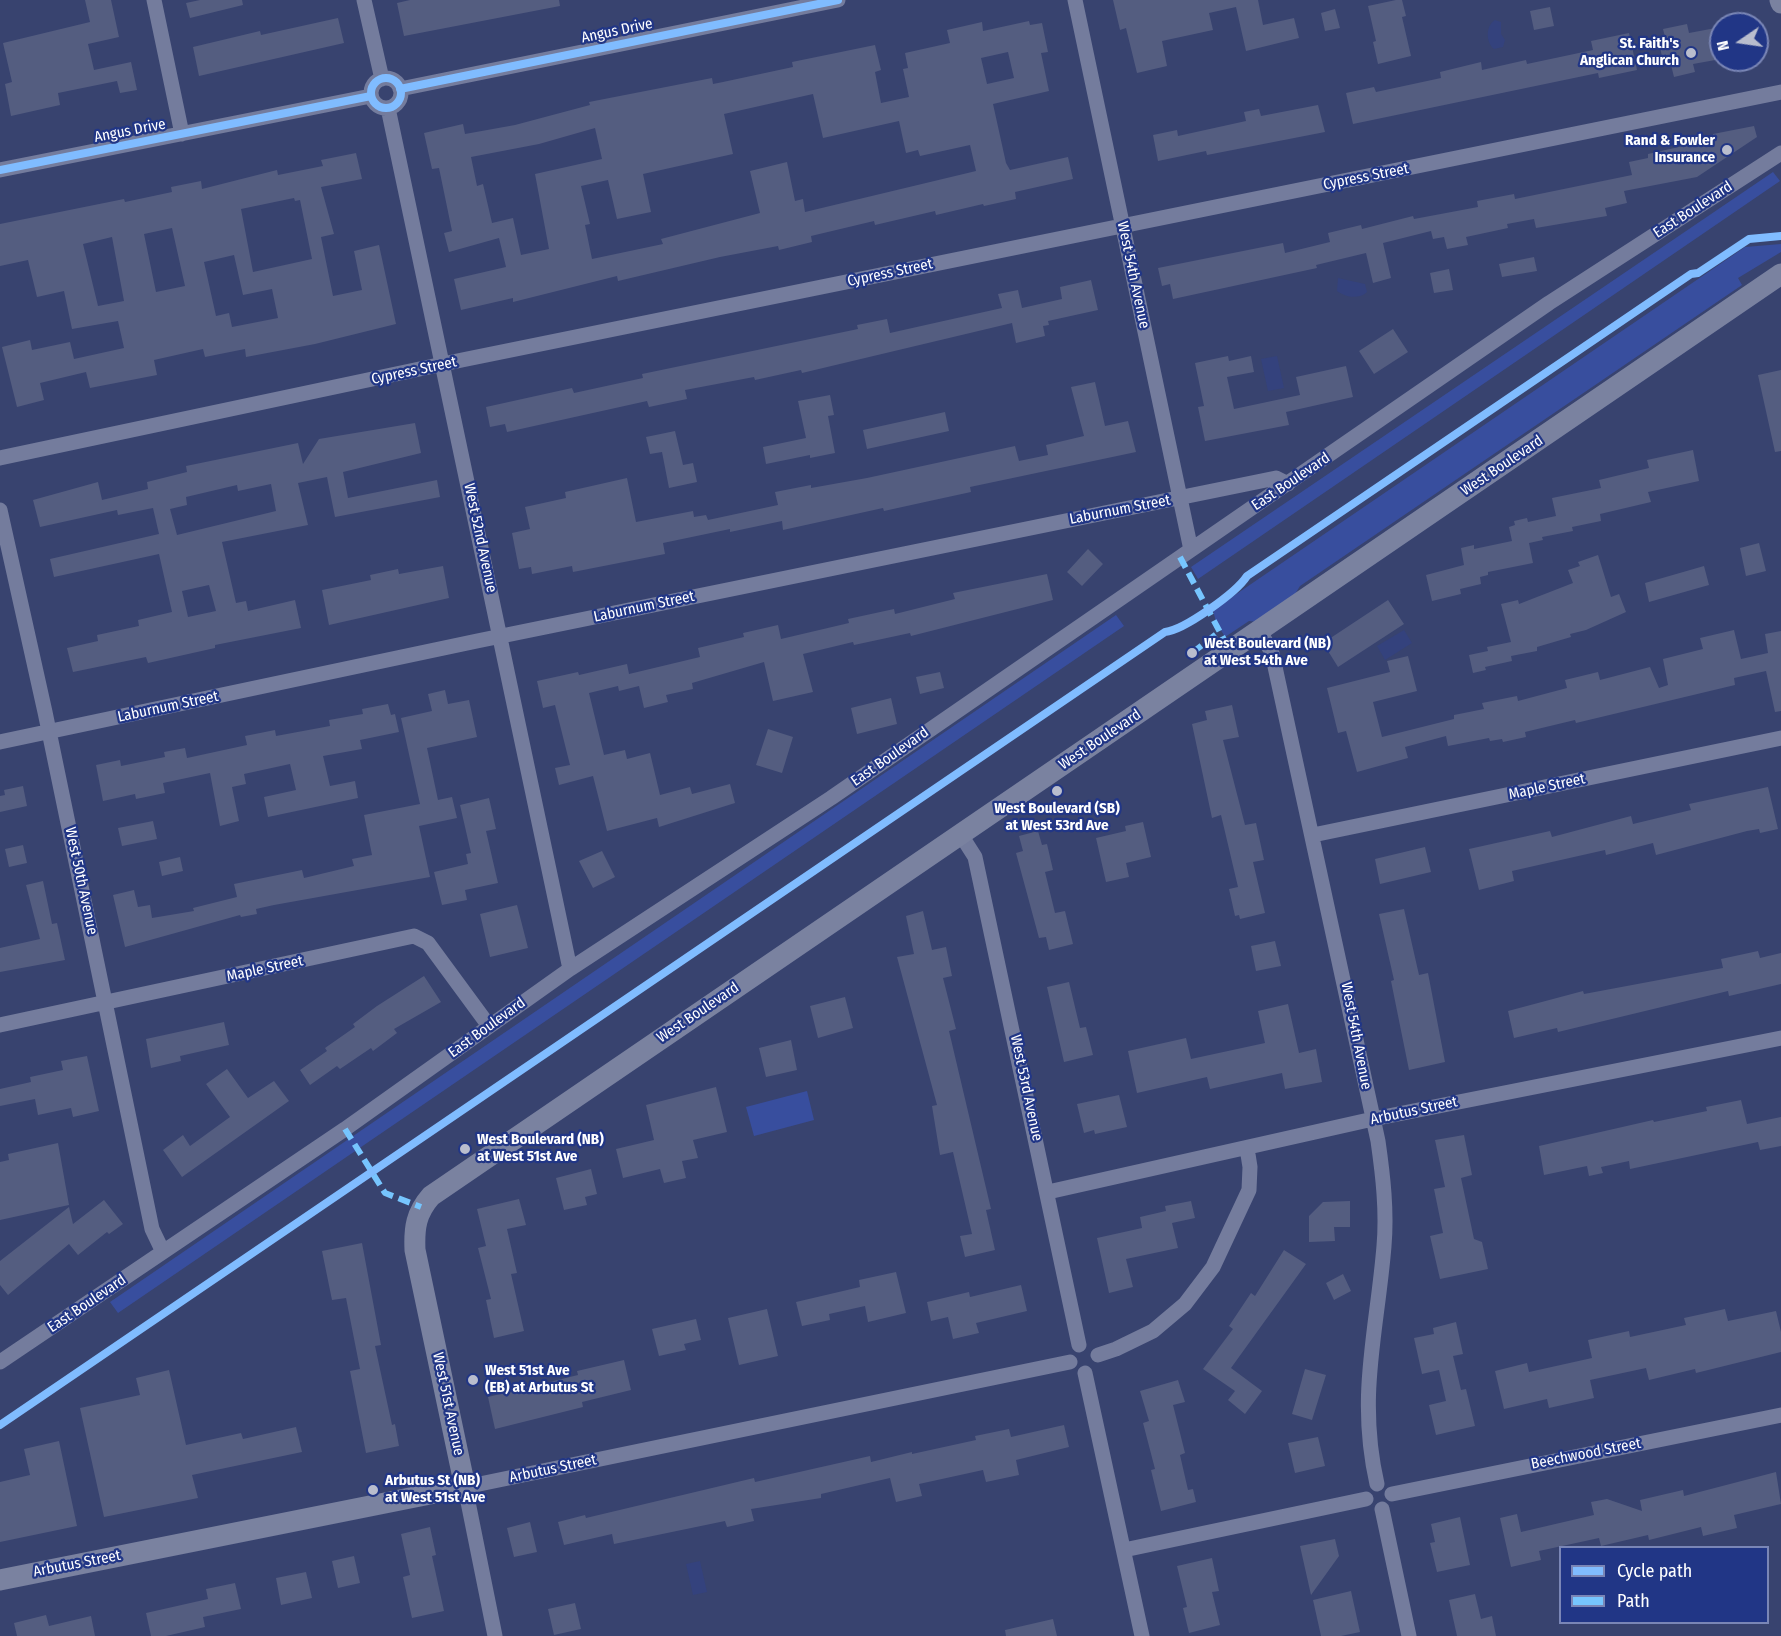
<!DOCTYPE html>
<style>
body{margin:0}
#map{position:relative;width:1781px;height:1636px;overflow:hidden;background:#38436f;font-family:"Fira Sans Condensed",sans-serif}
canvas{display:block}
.legend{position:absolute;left:1559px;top:1546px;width:210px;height:78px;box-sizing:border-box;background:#213686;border:2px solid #7a86b6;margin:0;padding:8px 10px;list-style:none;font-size:18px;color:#fff}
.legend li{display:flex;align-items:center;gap:12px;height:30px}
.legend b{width:30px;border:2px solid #7a86b6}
.north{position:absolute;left:1709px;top:12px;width:60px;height:60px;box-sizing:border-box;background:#213686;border:2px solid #7a86b6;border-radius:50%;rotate:257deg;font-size:16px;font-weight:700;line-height:24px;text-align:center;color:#fff}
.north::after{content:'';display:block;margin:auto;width:21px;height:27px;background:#b9bdcd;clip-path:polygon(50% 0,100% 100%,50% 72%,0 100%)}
</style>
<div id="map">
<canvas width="1781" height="1636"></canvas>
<ul class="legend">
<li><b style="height:8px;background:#80bcff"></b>Cycle path</li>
<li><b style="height:8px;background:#76c5fe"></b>Path</li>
</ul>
<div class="north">N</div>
</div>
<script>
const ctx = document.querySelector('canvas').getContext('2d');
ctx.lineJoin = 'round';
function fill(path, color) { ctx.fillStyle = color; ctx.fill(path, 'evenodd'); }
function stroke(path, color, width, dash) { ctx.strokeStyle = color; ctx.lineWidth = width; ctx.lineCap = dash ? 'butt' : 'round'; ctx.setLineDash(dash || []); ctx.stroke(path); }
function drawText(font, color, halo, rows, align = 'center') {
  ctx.font = font + ' "Fira Sans Condensed",sans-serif'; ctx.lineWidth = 4.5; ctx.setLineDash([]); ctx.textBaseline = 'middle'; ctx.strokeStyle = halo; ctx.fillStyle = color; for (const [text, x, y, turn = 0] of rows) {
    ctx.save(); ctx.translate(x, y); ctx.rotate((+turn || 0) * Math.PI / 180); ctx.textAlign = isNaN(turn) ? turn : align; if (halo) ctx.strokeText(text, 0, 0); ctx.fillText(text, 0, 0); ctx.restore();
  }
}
fill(new Path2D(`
 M1773,172l7,9 -582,398 -7,-12z
 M1781,244v8l-43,26 4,7 -442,301 -5,8 -37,28 -9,-1 -24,16 -9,-15 -3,-12 532,-363z
 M1116,615l8,11 -1006,687 -8,-11z
 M807,1091l7,29 -60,16 -8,-29z`), '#384e9e');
fill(new Path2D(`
 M1495,20l6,2v12l4,6 -2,7 -9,2c-8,-6 -9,-23 1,-29z
 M1338,278l27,6 2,8c-8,8 -22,5 -30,-1z
 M1277,356l7,32 -16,3 -7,-32z
 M1404,630l8,13 -27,17 -8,-14z
 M700,1561l7,31 -14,3 -7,-31z`), '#34427d');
fill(new Path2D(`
 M85,0h26l8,37 -31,7 6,26 37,-8 6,28 -17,3 -3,-12 -59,12 2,12 -49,11 -6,-32 7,-2 -9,-39 87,-21z
 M200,0h42l1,5 -53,13 -4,-15z
 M410,0h149l1,6 -156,30 -7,-33z
 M1113,0h145l5,25 31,-7 5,20 -53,13 -10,-44 -27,6 4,17 -51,11 5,25 -30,7 -11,-45 -6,2z
 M1396,0h6l4,16 -4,1 9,39 -33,8 -5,-22 3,-1 -8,-35z
 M1550,7l4,19 -20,4 -4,-19z
 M1335,9l5,19 -15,3 -4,-18z
 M338,18l6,25 -145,33 -6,-29 67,-16 1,4z
 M1029,21l1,4 12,-2 6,29 -7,1 8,38 -56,13 13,59 4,7 58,-13 5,22 -58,13 1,7 -32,7 -1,-2 -47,11 -1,-4 -60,14 -1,-4 -63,15 1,6 -33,8 -1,-4 -58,11 -102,24 -1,-5 -104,26v-4l-52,12 -7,-31 52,-12 -7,-29 -50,14 -5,-19 8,-2 -13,-63 -7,1 -8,-36 39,-9 2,10 50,-9 75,-20 -1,-3 123,-24 1,6 10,-2 70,-15 -1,-5 83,-17 6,25 -6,2 6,31 28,-6 -6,-28 5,-1 -3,-15 45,-10 -3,-13 35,-8 1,9zM1008,52l6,26 -27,6 -6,-26zM813,94l10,44 76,-17 7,32 12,-3 2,6 50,-11 6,26 -171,41 -2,-13 -8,2 -8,-39 -37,9 10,42 -99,26 2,5 -71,15 -7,-34 5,-1 -9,-38 27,-6 9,39 34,-7 -8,-38 90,-20 -9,-40zM595,128l7,31 -67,15 14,75 -28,6 -8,-37 -21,5 -9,-39 -6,2 -6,-29 68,-13z
 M1687,24l2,9 32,-6v32l-28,5 2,8 -21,5 -4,-16 -7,1 -3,-15 7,-2 -4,-16z
 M1629,33l8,37 -38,8 -1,-5 -245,51 -7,-31 28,-6 2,5 65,-14 -1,-6 41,-10 1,8 44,-10 1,4 66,-14 -2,-9z
 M1318,105l7,27 -118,23 -1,-4 -48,10 -5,-26 24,-5 1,6 68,-15 -2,-9 15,-3 2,7z
 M1754,126l3,11 -60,40 -73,14 3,12 -22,5 2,8 -71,12 -2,-9 -27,5 1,4 -42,9 2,8 -21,4 -3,-12 -11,2 -2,-8 -48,12 8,35 -18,5 -7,-30 -50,12 1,3 -144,31 -3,-15 -8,2 -4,-18 125,-25 2,10 45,-11 -2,-9 33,-8 1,4 51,-13 1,3 64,-12 -1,-6 37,-7 1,5 117,-24 -3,-13 19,-4v-4l66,-15 -1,-5z
 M356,153l6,26 -41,8 13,47 -13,3 12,59 29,-6 -8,-39 25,-6 17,79 -81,20 -69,13 -1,-8 -40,8 -2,-8 -49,11 3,15 -67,13 -4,-16 -46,11 4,17 -27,7 -15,-60 28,-7 2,10 38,-8 4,17 50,-11 -6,-27 -46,8 -8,-38 -27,6 -9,-37 -28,6v-42l124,-25 1,3 47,-10 -1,-5 30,-6 1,8 75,-19 1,5 45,-9 -2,-6zM294,198l1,3 5,-1 12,59 -59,13 -12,-63zM172,228l13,58 -29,6 -12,-58zM112,237l12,64 -26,5 -15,-62zM234,255l9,40 29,-6 6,29 -46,9 -3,-14 -13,3 -12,-54z
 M1534,257l3,14 -35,6 -3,-13z
 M1449,269l4,21 -19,3 -4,-20z
 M1091,280l7,30 -50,11 1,4 -6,1 2,10 -29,7 -4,-20 -210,50 -1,-3 -46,10 -1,-3 -69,13 2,9 -38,8 -2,-6 -140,31 -2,-8 -15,3 -4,-20 86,-19 2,5 69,-15 -1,-4 216,-45 -1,-4 30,-6 3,14 49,-11 63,-14 -4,-14 20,-4 4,18 40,-9 -2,-12z
 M1393,329l15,23 -34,22 -15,-23z
 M1228,356l1,5 22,-5 3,16 -27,5 7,32 66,-14 -4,-18 50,-11 7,31 -67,15 3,13 -84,16 -7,-34 6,-1 -9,-43z
 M1781,370v81l-6,1 -17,-77z
 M1095,382l10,44 23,-5 8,31 -166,35 1,5 -46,10 -41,9 -1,-3 -100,22 -1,-9 -52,11v-3l-67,14 2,11 -92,18 -1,-6 -40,8 -1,-7 -12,2 -7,-36 18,-4 -5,-22 41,-9 -1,-6 62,-14 9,44 57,-11 1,6 12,-2 2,5 70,-15 -3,-13 36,-7v3l56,-10 148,-32 4,15 29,-6 -2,-10 38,-9 -13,-49z
 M830,395l4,20 -6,1 7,37 -25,5v-3l-44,9 -3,-17 43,-9 -8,-37z
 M945,412l4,19 -82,18 -4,-19z
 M415,423l6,30 -78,19 5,26 89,-18 3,17 -105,20 -8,-40 -29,6 10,42 -86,17 14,61 10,-2 2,10 47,-11 6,28 -86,17v3l-67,15 -2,-6 -73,15 -6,-24 31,-7 -1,-6 42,-9 -1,-6 34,-8 -13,-58 -105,23 -4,-18 109,-25 -6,-26 -35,7 -1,-5 -77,17 -7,-27 65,-18 4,18 46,-11 -1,-7 40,-10 -1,-6 112,-23 5,21 16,-25zM271,484l5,27 -99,24 -7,-26 17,-4 -1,-8 51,-12 1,6zM209,585l7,26 -28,6 -6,-26z
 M675,431l8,34 10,-2 4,19 -28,6 -7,-36 -12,2 -4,-17z
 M1693,450l6,31 -51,11 3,10 -51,12 1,7 -29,6 1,4 -31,6 1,3 -14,3 4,20 -45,9v3l-8,2 1,7 -21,5 1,5 -29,7 -6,-26 38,-10 -3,-17 13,-3v4l38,-8 -3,-14 6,-2 -1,-4 13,-3 1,4 28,-6 -4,-18 49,-10 -2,-8 50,-12 -2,-8z
 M1759,543l7,28 -20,5 -6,-28z
 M1088,549l15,15 -21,22 -15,-14z
 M1598,555l13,42 8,-3 7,18 -40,18 -16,4 1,3 -34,10v4l-26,5 1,5 -27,6 1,3 -13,3 -4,-18 19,-4 -1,-4 24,-5 -10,-38 17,-4 1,4 54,-21 -5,-13 12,-4 -2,-4z
 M443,566l6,32 -120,27 -7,-35 49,-10 -1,-5 28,-6 1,5z
 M1704,566l5,19 -60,17 -4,-19z
 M1047,574l6,26 -142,36 -1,-3 -56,12 -1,-3 -50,12 10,38 -40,9 -9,-39 -72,21 1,6 -27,6 2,7 -24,6 -5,-22 -20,5 -1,-5 -29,7 15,62 21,-5 2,9 23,-6 10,42 30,-8 2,7 38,-10 5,19 -76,24 -2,-9 -50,13 -14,-55 -34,9 -4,-17 15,-3 -15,-60 -12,3 -6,-27 41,-9 1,3 48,-11 2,10 71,-17 -2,-9 46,-11 -1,-4 35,-8 3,14 68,-16 -1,-4 46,-10 1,5 60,-15 -2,-6z
 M1388,600l16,24 -66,43 -15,-24z
 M1734,630l7,29 27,-6 -3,-19 16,-3v80l-6,1 -9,-41 -32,7 1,7 -159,38 -1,-3 -50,12 1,5 -23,5 -1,-3 -12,2 -1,-3 -41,8 -2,-10 -41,11 3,11 -51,14 -11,-41 -8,2 -11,-45 63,-16 -3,-11 21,-5 9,35 -44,11 9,35 72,-18v-4l30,-6 -2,-6 35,-7 1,5 49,-13 -2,-8 33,-8 2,8 50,-13 9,21 9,-3 -5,-26 40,-10 -3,-11z
 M940,672l4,16 -24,6 -4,-17z
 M445,690l3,14 21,-4 8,37 -50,11 11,52 14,-3 5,21 -38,8 11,51 -156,28 -18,4 1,5 -16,3 -1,-2 -115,32 -12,-52 21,-5 4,17 12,-2 2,13 42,-7 -1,-3 44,-11 -3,-13 68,-14 2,8 50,-12 -2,-7 20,-4 -8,-40 56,-11 -19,-86 31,-7 -4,-17z
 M891,698l6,26 -40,10 -6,-26z
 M388,704l3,11 4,-1 4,18 -39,8 2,9 -39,7 7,30 25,-5 3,17 -90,19 -4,-20 32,-7 -6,-26 -46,10 2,10 -14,3 7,34 -19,5 -10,-53 -47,10 2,10 -29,6 -1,-5 -32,7 -7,-36 24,-5 1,6 44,-9 -1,-5 21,-4 2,10 60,-13 -2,-9 30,-6 1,6 54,-10 -1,-6 34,-6 -1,-5z
 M1232,705l7,32 -16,3 22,85 11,-2 8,37 -11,2 12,51 -25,6 -1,-4 -4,1 -6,-27 9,-2 -17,-72 -9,3 -20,-94 15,-4 -2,-9z
 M768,729l25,8 -11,36 -26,-8z
 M23,786l4,20 -27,6v-16l5,-1 -1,-5z
 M1768,787l10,42 -18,4 -1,-4 -12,2 -91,24 -3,-12 -47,12 -1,-5 -93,21 2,10 -35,9 -10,-41 81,-18 2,6 79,-21 2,8 58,-14 -2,-6z
 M489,798l7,31 -10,2 12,52 -33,7 2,10 -25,5 -8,-33 34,-8 -2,-10 5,-1 -11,-48z
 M153,821l4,18 -35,7 -4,-18z
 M1143,822l8,35 -25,6 3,14 -23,5 -10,-44 30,-7 -1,-5z
 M1038,831l4,14 5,-1 6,26 -8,2 10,41 10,-2 8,33 -24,6 -3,-13 -7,1 -23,-85 7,-2 -4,-15z
 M23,845l4,18 -18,4 -4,-18z
 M1425,847l6,25 -51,12 -5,-25z
 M602,851l13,26 -22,11 -14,-27z
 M180,857l3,14 -21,5 -3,-14z
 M43,881l9,43 5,-1 8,37 -65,12v-24l40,-9 -14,-54z
 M517,905l11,43 -38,9 -10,-43z
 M1404,909l15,66 9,-2 17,89 -36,8 -18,-89 3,-1 -15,-66z
 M923,911l9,39 14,-3 6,29 -9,2 13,51 -7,2 42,178 -5,1 9,40 -30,7 -5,-21 12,-2 -19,-82 -13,3 -8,-49 5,-1 -40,-148 17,-3 -8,-38z
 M1275,941l6,25 -25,5 -5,-25z
 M1758,951l2,7 21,-5v31l-52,12 -1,-5 -170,41 -1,-4 -43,10 -6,-27 75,-20 1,3 139,-26 -2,-9z
 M424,976l17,26 -47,27 3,4 -24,18 -2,-3 -31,21 -3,-3 -27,19 -10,-15 27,-19 -2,-3 30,-21 -2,-3 24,-18z
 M1069,982l11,46 6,-1 7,28 -29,7 -17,-75z
 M845,997l8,31 -35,10 -8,-32z
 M1288,1004l11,49 17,-4 6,33 -37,7 -3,-16 -72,16 -3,-12 -70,16 -9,-42 58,-13 5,21 74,-16 -7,-32z
 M224,1022l5,23 -49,11 1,5 -30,7 -5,-29z
 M791,1040l6,30 -31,7 -7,-29z
 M87,1056l12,55 -26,6 -2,-9 -33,7 -3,-16 -35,7v-17l31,-7 -1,-5 33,-7 -2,-9z
 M227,1069l21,29 26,-17 15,20 -107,76 -19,-27 20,-15 7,11 40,-29 -24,-33z
 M716,1087l11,45 -34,8 5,18 -16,3 4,17 -22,5 -4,-14 -37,9 -7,-29 38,-9 -8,-35z
 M1119,1095l8,32 -32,7 -1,-4 -10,3 -7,-29z
 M1741,1100l6,24 34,-7v29l-21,4 -2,-8 -128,27 -1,-8 -28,6 2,6 -14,3 -2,-10 -43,9 -5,-29 114,-26 1,2 53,-11 -1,-4z
 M1464,1135l8,40 -11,3 13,61 8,3 6,27 -48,10 -10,-43 13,-3 -9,-44 11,-2 -10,-47z
 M58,1143l11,62 -69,15v-58l9,-2 -1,-6z
 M591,1169l6,25 -12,3 2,8 -23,5 -8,-32z
 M519,1199l7,26 -19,4 10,44 -6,1 13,57 -30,7 -8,-38 5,-1 -13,-51 8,-2 -9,-37z
 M104,1200l19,24 -14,10 -2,-2 -29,23 -9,-11 -61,51 -8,-10v-24l69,-54 4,17z
 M1191,1201l4,17 -23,5 6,25 -52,11 7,28 -24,6 -12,-55 45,-10 -2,-11 26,-6 -1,-5z
 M1350,1201v26h-16l1,14 -26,1v-26l14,-14z
 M362,1243l19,102 -6,1 17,79 3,-1 4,22 -33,7 -16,-82 10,-2 -14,-71 -14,2 -10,-49z
 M1284,1250l22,14 -75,104 31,23 -17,23 -17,-14 7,-9 -32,-22 30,-40 -4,-3 22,-33 4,3z
 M896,1272l10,41 -38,9 -3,-16 -36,8 1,6 -28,6 -6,-24 64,-15 -1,-7z
 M1343,1274l8,17 -17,9 -8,-17z
 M1021,1285l6,26 -51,12 3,10 -26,6 -5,-22 -17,4 -4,-19 42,-10 1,5z
 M767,1309l11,47 -39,9 -11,-47z
 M1725,1309l3,12 48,-10 5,21v20l-85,21 -1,-4 -46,11 -3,-12 -56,12 4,18 -45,10 -2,-9 -43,10 -9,-38 32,-8 2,9 63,-14 -4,-18 41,-9 1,6 56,-12 -2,-7z
 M696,1319l5,21 -17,4 2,6 -27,6 -7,-27z
 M1456,1322l7,32 -10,2 8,34 5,-1 9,37 -39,9 -7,-30 17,-4 -7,-31 -17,4 -8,-36 20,-4 -1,-6z
 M624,1360l7,30 -49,12 1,5 -88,22 -7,-32 90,-22 -1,-4z
 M1305,1369l21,6 -14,45 -20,-6z
 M169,1370l17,75 55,-12 2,6 53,-12 6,25 -110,23 6,23 -94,19 -24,-109 60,-13 -4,-17z
 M1178,1380l7,22 -12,3 12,48 -5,2 8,35 5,-1 3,13 -35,9 -10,-41 4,-1 -12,-46 6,-2 -9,-30z
 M1064,1425l5,22 -53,13 3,15 -33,7 -3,-12 -64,14 3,12 -26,6 -6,-24 -69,16v4l-70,11 3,12 -27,6 -2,-6 -111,23 -2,-10 -48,11 -6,-23 27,-7 1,3 168,-40 1,4 115,-26 1,6 41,-10v2l64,-14 -1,-4 34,-7 2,8z
 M1318,1437l7,29 -30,7 -7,-30z
 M59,1441l18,85 -77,16v-60l30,-7 -6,-26z
 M1776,1472l5,32 -47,11 3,13 -34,8 -2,-9 -52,13 -1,-5 -47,11 -2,-8 -60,13 2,9 -30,7 -11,-49 17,-4 4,18 73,-17 -3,-13 16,-3 35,12 -2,-11 43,-10 1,6z
 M1460,1517l10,48 -33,7 -7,-29 5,-1 -4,-18z
 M530,1522l7,30 -23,5 -7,-29z
 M430,1527l6,28 -4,1 12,55 -32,7 -9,-41 7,-2 -9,-41z
 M1335,1539l4,17 -28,39 -11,-49z
 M354,1556l6,27 -22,5 -6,-27z
 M1212,1558l7,33 -7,1 8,33 -31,8 -6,-25 4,-1 -10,-41z
 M306,1572l6,26 -31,7 -5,-27z
 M235,1583l6,26 -38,8 2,10 -39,9h-15l-5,-23 62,-14 -2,-10z
 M1351,1591l9,41 -19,4h-20l-8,-36z
 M1475,1594l6,25 11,-3 4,20h-39l-8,-36z
 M575,1603l6,26 -27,6 -6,-26z
 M46,1615l3,11 42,-10 4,20h-78l-3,-13z
 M1053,1619l4,17h-51l-1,-6z`), '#545d80');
stroke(new Path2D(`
 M154,0l28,134
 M364,0l18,79
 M1075,0l116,550
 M371 93a15 15 0 1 1 30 0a15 15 0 1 1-30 0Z
 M400,89l438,-89
 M388,108l182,861
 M0,170l371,-74
 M0,458l462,-98 1319,-268
 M0,510l45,202 107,517 11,23
 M1260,631l12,22 106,488c5,35 9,70 6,105 -7,86 -27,150 -7,238
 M0,742l477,-101 799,-163 12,6
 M961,835l14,22 104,488
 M1313,835l468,-97
 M0,1025l414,-89 14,7 61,83
 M1048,1192l325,-73 408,-81
 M1098,1355l18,-6 37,-18 32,-27 28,-37 36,-77 1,-23 -3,-19
 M0,1362l345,-233 225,-160 261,-171 718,-495 232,-150
 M1085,1373l57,263
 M1392,1494l389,-79
 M1382,1509l27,127
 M1124,1550l242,-51
 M495,1636l-30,-149 605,-125`), '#747c9d', 15);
stroke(new Path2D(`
 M1780,0l1,3
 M0,1580l465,-93 -50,-237c-1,-22 1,-37 16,-54l1350,-922`), '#7a82a0', 21);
stroke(new Path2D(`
 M1180,557l50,94
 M1192,653l27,-21
 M345,1129l40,64 36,14`), '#76c5fe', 6, [12, 6]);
stroke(new Path2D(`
 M371 93a15 15 0 1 1 30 0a15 15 0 1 1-30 0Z
 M400,89l438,-89
 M0,170l371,-74
 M0,1425l1165,-793c19,-2 71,-39 82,-56l444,-302 7,-1 51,-34 32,-3`), '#80bcff', 8);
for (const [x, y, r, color] of [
 [1691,53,6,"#b9bdcd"],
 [1727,150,6,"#b9bdcd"],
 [1192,653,6,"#b9bdcd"],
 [1057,791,6,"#b9bdcd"],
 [465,1149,6,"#b9bdcd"],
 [473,1380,6,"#b9bdcd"],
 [373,1490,6,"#b9bdcd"]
]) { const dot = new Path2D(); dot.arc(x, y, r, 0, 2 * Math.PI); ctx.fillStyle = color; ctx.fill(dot); stroke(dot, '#213686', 2); }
drawText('15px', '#fff', '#213686', [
 ["Angus Drive",617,31,-12],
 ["Angus Drive",130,131,-11],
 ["Cypress Street",1366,177,-11],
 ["East Boulevard",1693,210,-33],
 ["Cypress Street",890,273,-12],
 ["West 54th Avenue",1133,275,78],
 ["Cypress Street",414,371,-12],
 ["West Boulevard",1502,466,-34],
 ["East Boulevard",1291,482,-34],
 ["Laburnum Street",1120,510,-11],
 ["West 52nd Avenue",480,538,78],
 ["Laburnum Street",644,607,-12],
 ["Laburnum Street",168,707,-12],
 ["West Boulevard",1100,740,-34],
 ["East Boulevard",890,757,-35],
 ["Maple Street",1547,787,-12],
 ["West 50th Avenue",81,881,78],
 ["Maple Street",265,969,-12],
 ["West Boulevard",698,1013,-34],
 ["East Boulevard",487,1028,-36],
 ["West 54th Avenue",1356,1036,79],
 ["West 53rd Avenue",1026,1088,78],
 ["Arbutus Street",1414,1111,-12],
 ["East Boulevard",87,1304,-34],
 ["West 51st Avenue",448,1404,78],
 ["Beechwood Street",1586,1454,-11],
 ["Arbutus Street",553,1469,-12],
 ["Arbutus Street",77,1564,-11]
]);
drawText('bold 15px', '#fff', '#213686', [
 ["St. Faith's",1679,44,"right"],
 ["Anglican Church",1679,61,"right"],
 ["Rand & Fowler",1715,141,"right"],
 ["Insurance",1715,158,"right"],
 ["West Boulevard (NB)",1204,644],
 ["at West 54th Ave",1204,661],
 ["West Boulevard (SB)",1057,809,"center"],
 ["at West 53rd Ave",1057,826,"center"],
 ["West Boulevard (NB)",477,1140],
 ["at West 51st Ave",477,1157],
 ["West 51st Ave",485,1371],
 ["(EB) at Arbutus St",485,1388],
 ["Arbutus St (NB)",385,1481],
 ["at West 51st Ave",385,1498]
], 'left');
</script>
